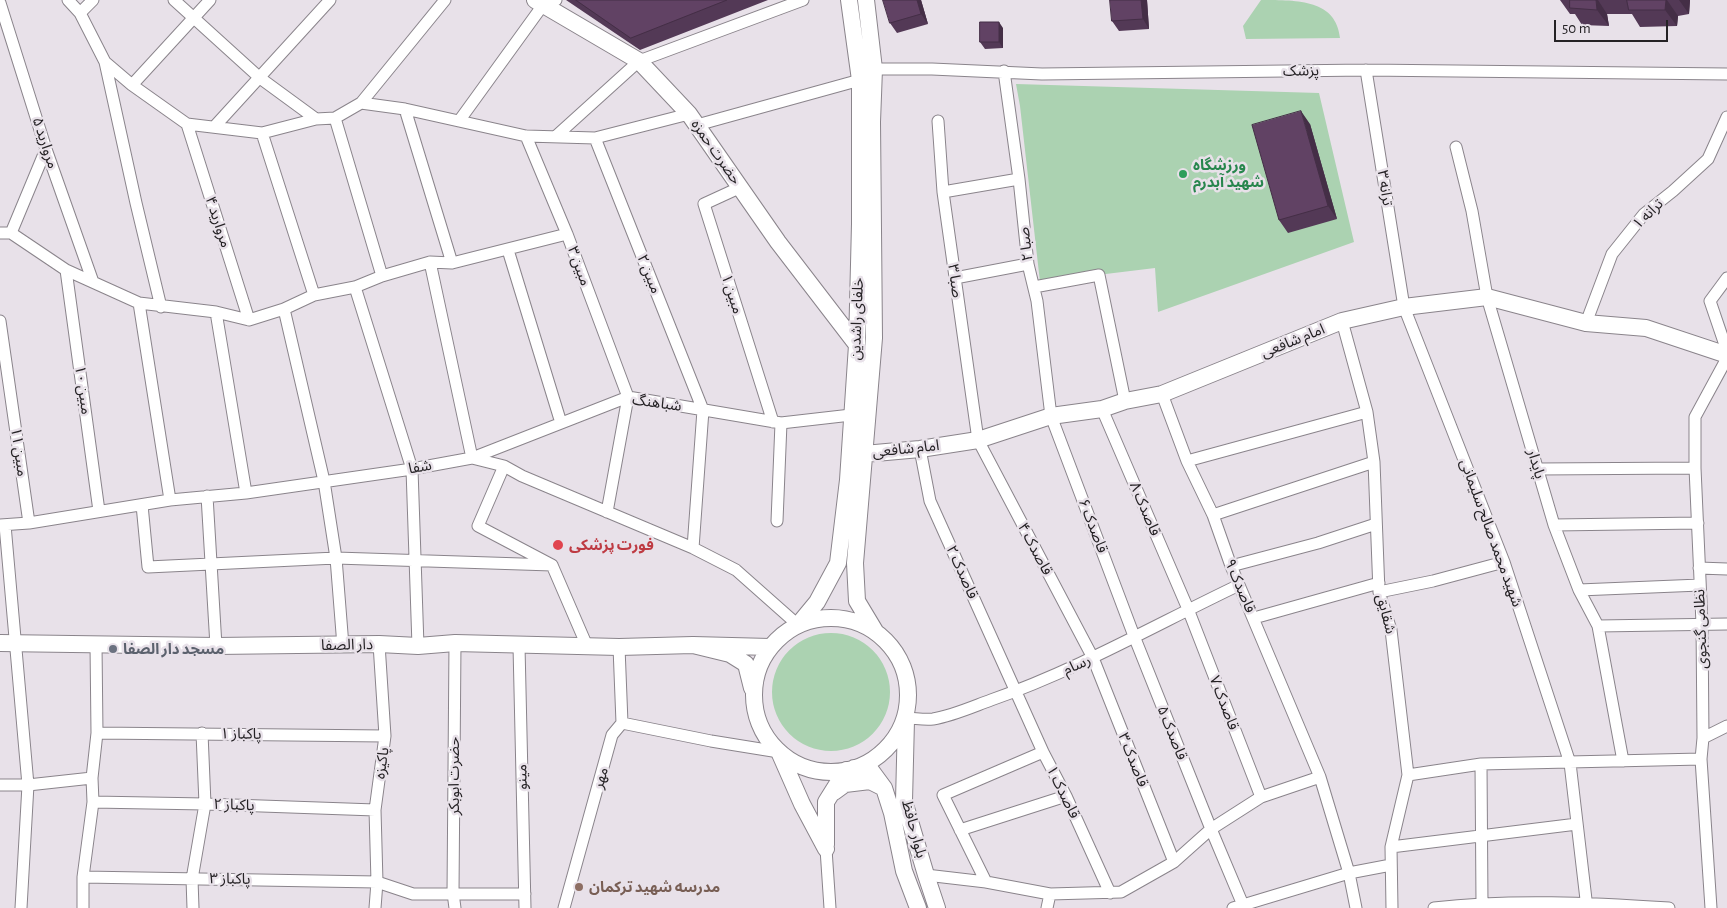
<!DOCTYPE html>
<meta charset="utf-8">
<style>
body{margin:0}
#map{position:relative;width:1727px;height:908px;overflow:hidden;background:#e8e1e9;font-family:"Alegreya Sans",sans-serif}
canvas{display:block}
.scale{position:absolute;left:1554px;top:20px;width:114px;height:22px;box-sizing:border-box;border:2px solid #252225;border-top:0;padding-left:6px;font-size:15px;line-height:18px;white-space:nowrap;color:#252225;-webkit-text-stroke:4px #e8e1e9;paint-order:stroke}
</style>
<div id="map">
<canvas width="1727" height="908"></canvas>
<div class="scale">50 m</div>
</div>
<script>
const ctx = document.querySelector('canvas').getContext('2d');
ctx.lineJoin = 'round';
function fill(path, color) { ctx.fillStyle = color; ctx.fill(path, 'evenodd'); }
function stroke(path, color, width, dash) { ctx.strokeStyle = color; ctx.lineWidth = width; ctx.lineCap = dash ? 'butt' : 'round'; ctx.setLineDash(dash || []); ctx.stroke(path); }
function drawText(font, color, halo, rows, align = 'center') {
  ctx.font = font + ' "Alegreya Sans","Noto Sans Arabic",sans-serif'; ctx.lineWidth = 5; ctx.setLineDash([]); ctx.textBaseline = 'middle'; ctx.strokeStyle = halo; ctx.fillStyle = color; for (const [text, x, y, turn = 0] of rows) {
    ctx.save(); ctx.translate(x, y); ctx.rotate((+turn || 0) * Math.PI / 180); ctx.textAlign = isNaN(turn) ? turn : align; if (halo) ctx.strokeText(text, 0, 0); ctx.fillText(text, 0, 0); ctx.restore();
  }
}
fill(new Path2D(`
 M1261,0c38,0 75,0 79,38l-94,1 -3,-13z
 M1016,84l303,9 35,149 -196,70 -3,-44 -115,14 -20,-176z
 M772 692a59 59 0 1 1 118 0a59 59 0 1 1-118 0Z`), '#abd2b1');
const street = new Path2D(`
 M68,0l12,13 25,49 27,23 55,39 75,9 54,-14 19,-1 26,-15 44,6 121,27 69,2 94,-24
 M174,0l86,78 56,41
 M0,3l46,146 47,133
 M80,13l13,-13
 M105,62l31,141 25,104
 M874,69h58l110,5 324,-4 361,4
 M1366,70l38,237 100,255 66,201 17,145
 M1004,71l15,108 9,85 9,37 14,115 83,220 77,193 32,76
 M132,85l78,-85
 M361,103l84,-103
 M405,109l47,154
 M335,118l47,158
 M459,121l84,-116 13,-5
 M938,121l5,71 35,248 115,218 81,204
 M187,124l62,196
 M697,125l163,-45
 M215,126l115,-126
 M262,133l52,162
 M526,136l41,98 61,163 -21,115
 M555,137l84,-76 164,-61
 M595,138l108,272 -10,138
 M1456,147l16,64 15,86 67,228 25,65 19,36 25,135
 M741,187l-37,17 69,218
 M943,192l76,-13
 M0,233h11l55,37 73,33 77,9 33,8 35,-11 30,-14 41,-8 27,-11 48,-14 22,1 115,-29
 M11,233l35,-84
 M508,250l53,173
 M430,262l42,196 156,-61 153,26 70,-8
 M66,270l33,241
 M955,278l73,-14
 M1727,278l-17,23 17,50
 M355,287l57,182 6,177
 M1034,287l65,-12 26,126
 M139,303l31,197
 M284,309l40,172 12,77 7,88
 M216,312l30,181
 M0,321l29,202
 M1342,321l25,91 7,50 5,130 12,38 17,145 -17,72 1,61
 M1586,323l26,-69 32,-40 29,-23 35,-32 19,-42
 M1162,394l25,67 26,54 18,51 89,211 29,96 7,35
 M1102,409l86,200 73,188
 M920,449l10,52 113,251 23,44 44,97
 M1187,461l180,-49
 M504,466l-26,60 74,39 35,81
 M1538,469l157,-1
 M207,496l9,150
 M142,505l6,62 188,-9 216,7
 M1213,515l161,-53
 M777,521l4,-98
 M0,525l29,-2 141,-23 76,-7 166,-24 60,-11 32,8 18,10 171,72 43,22 62,55
 M5,525l23,260 -7,123
 M1554,525l144,-2
 M1231,566l87,-23 58,-19
 M1699,568l28,1
 M1579,590l121,-5
 M1379,592l54,-11 71,-19
 M1254,618l125,-35
 M1598,626l129,-2
 M519,646l6,262
 M906,718c8,0 18,2 27,1 19,-3 39,-12 58,-19 86,-30 166,-76 248,-115
 M622,723l89,18 68,11
 M97,733l288,3
 M1703,738l24,-12
 M1481,764l1,140
 M1408,775l73,-11 220,-5
 M0,785h28l64,-7
 M93,802l112,2 170,6
 M960,830l106,-34
 M1391,847l186,-23
 M826,849l4,59
 M926,875l60,7 64,12 71,-2 53,-30 37,-33 50,-32 59,-20
 M83,877l294,5 36,12h112
 M986,882l-43,-87 100,-43
 M83,908v-31l10,-75 -1,-24 5,-45 -1,-88
 M193,908l-1,-29 13,-75 -3,-71
 M375,908l2,-26 -2,-72 10,-74 -6,-92
 M455,908l-2,-15 2,-250
 M564,908l48,-173 10,-12 -3,-76
 M1047,908l3,-14
 M1233,908l116,-35 42,-8
 M1434,908c78,-9 157,-5 235,0
 M1711,908l-10,-149 2,-21 -1,-114 -7,-156v-51l32,-59`);
const secondary = new Path2D(`
 M535,0l104,61 50,53 89,128 79,103
 M866,0l8,69 -2,53 2,216 -19,225 2,38 18,30
 M864,454l56,-5 58,-9 73,-24 51,-7 23,-8 37,-7 180,-73 62,-14 83,-10 99,26 60,5 81,27
 M754 695a77 77 0 1 1 154 0a77 77 0 1 1-154 0Z
 M798,625l19,-23 21,-39 10,-83 9,-135 3,-121v-144l-11,-80
 M0,643l216,3 163,-2 39,2 37,-3 164,4 74,-2
 M752,688l-6,-24 -16,-10 -37,-9 77,2
 M906,720l-2,81 22,74 11,33
 M780,754l22,50 24,45
 M854,768l16,1 14,19 8,25 12,58 14,37
 M834,792l11,-8 25,-3 14,7
 M826,845v-43l20,-32`);
stroke(street, '#8a848b', 13);
stroke(secondary, '#8a848b', 18);
stroke(street, '#fff', 11);
stroke(secondary, '#fff', 16);
fill(new Path2D(`
 M566,0h202l-128,50z
 M883,0h38l7,24 -31,9 -7,-10z
 M1110,0h37l2,29 -30,2 -7,-10z
 M1560,0h130l-1,14 -11,2 -1,10 -37,1 -8,-13h-25l2,12 -27,-1 -7,-11h-5z
 M1003,28v20l-18,1 -5,-7z
 M1310,124l27,95 -49,14 -9,-13z`), '#533956');
fill(new Path2D(`
 M917,0h4l7,24 -7,-10z
 M1141,0h6l2,29 -6,-10z
 M1596,0h2l9,14 2,12 -12,-16z
 M1666,0h1l11,16 -1,10 -12,-16z
 M1679,0h11l-1,14z
 M999,22l4,6v20l-4,-6z
 M1301,111l9,13 27,95 -9,-13z`), '#442e46');
const building = new Path2D(`
 M576,0h151l-96,38z
 M883,0h34l4,14 -31,9z
 M1110,0h31l2,19 -31,2z
 M1570,0h26l1,10 -27,-2z
 M1627,0h39l-1,10h-36z
 M980,22h19v20h-19z
 M1301,111l27,95 -49,14 -27,-95z`);
fill(building, '#614264');
stroke(building, '#442e46', 1);
for (const [x, y, r, color] of [
 [1183,174,5,"#2e9e5b"],
 [558,545,6,"#e0444e"],
 [113,649,5,"#6b7280"],
 [579,887,5,"#8d6e63"]
]) { const dot = new Path2D(); dot.arc(x, y, r, 0, 2 * Math.PI); ctx.fillStyle = color; ctx.fill(dot); stroke(dot, '#e8e1e9', 2); }
drawText('15px', '#252225', '#e8e1e9', [
 ["پزشک",1301,71,-1],
 ["مروارید ۵",45,143,72],
 ["حضرت حمزه",716,152,55],
 ["ترانه ۳",1385,188,81],
 ["ترانه ۱",1648,214,-44],
 ["مروارید ۴",218,222,72],
 ["صبا ۲",1026,244,-97],
 ["مبین ۳",579,266,70],
 ["مبین ۲",649,274,68],
 ["صبا ۳",955,281,82],
 ["مبین ۱",732,294,72],
 ["خلفای راشدین",857,319,-88],
 ["امام شافعی",1293,341,-22],
 ["مبین ۱۰",83,390,82],
 ["شباهنگ",657,403,8],
 ["امام شافعی",906,449,-6],
 ["مبین ۱۱",19,452,82],
 ["پایدار",1536,464,74],
 ["شفا",420,467,-10],
 ["قاصدک ۸",1145,509,67],
 ["قاصدک ۶",1093,526,69],
 ["شهید محمد صالح سلیمانی",1491,533,70],
 ["قاصدک ۴",1035,549,62],
 ["قاصدک ۲",962,572,66],
 ["قاصدک ۹",1240,586,67],
 ["شقایق",1386,614,76],
 ["نظامی گنجوی",1701,629,-92],
 ["دار الصفا",347,645,-1],
 ["رسام",1077,665,-24],
 ["قاصدک ۷",1224,703,69],
 ["قاصدک ۵",1172,733,68],
 ["پاکباز ۱",241,734,1],
 ["قاصدک ۳",1133,760,68],
 ["پاکیزه",382,763,-82],
 ["حضرت ابوبکر",454,776,-90],
 ["مینو",522,777,-91],
 ["مهر",601,778,-74],
 ["قاصدک ۱",1063,792,64],
 ["پاکباز ۲",234,805,2],
 ["بلوار حافظ",914,829,75],
 ["پاکباز ۳",230,879,1]
]);
drawText('bold 15px', '#27864d', '#e8e1e9', [
 ["ورزشگاه",1193,165],
 ["شهید آبدرم",1193,182]
], 'left');
drawText('bold 15px', '#be3a42', '#e8e1e9', [
 ["فورت پزشکی",569,545]
], 'left');
drawText('bold 15px', '#5b616d', '#e8e1e9', [
 ["مسجد دار الصفا",123,649]
], 'left');
drawText('bold 15px', '#785e54', '#e8e1e9', [
 ["مدرسه شهید ترکمان",589,887]
], 'left');
</script>
